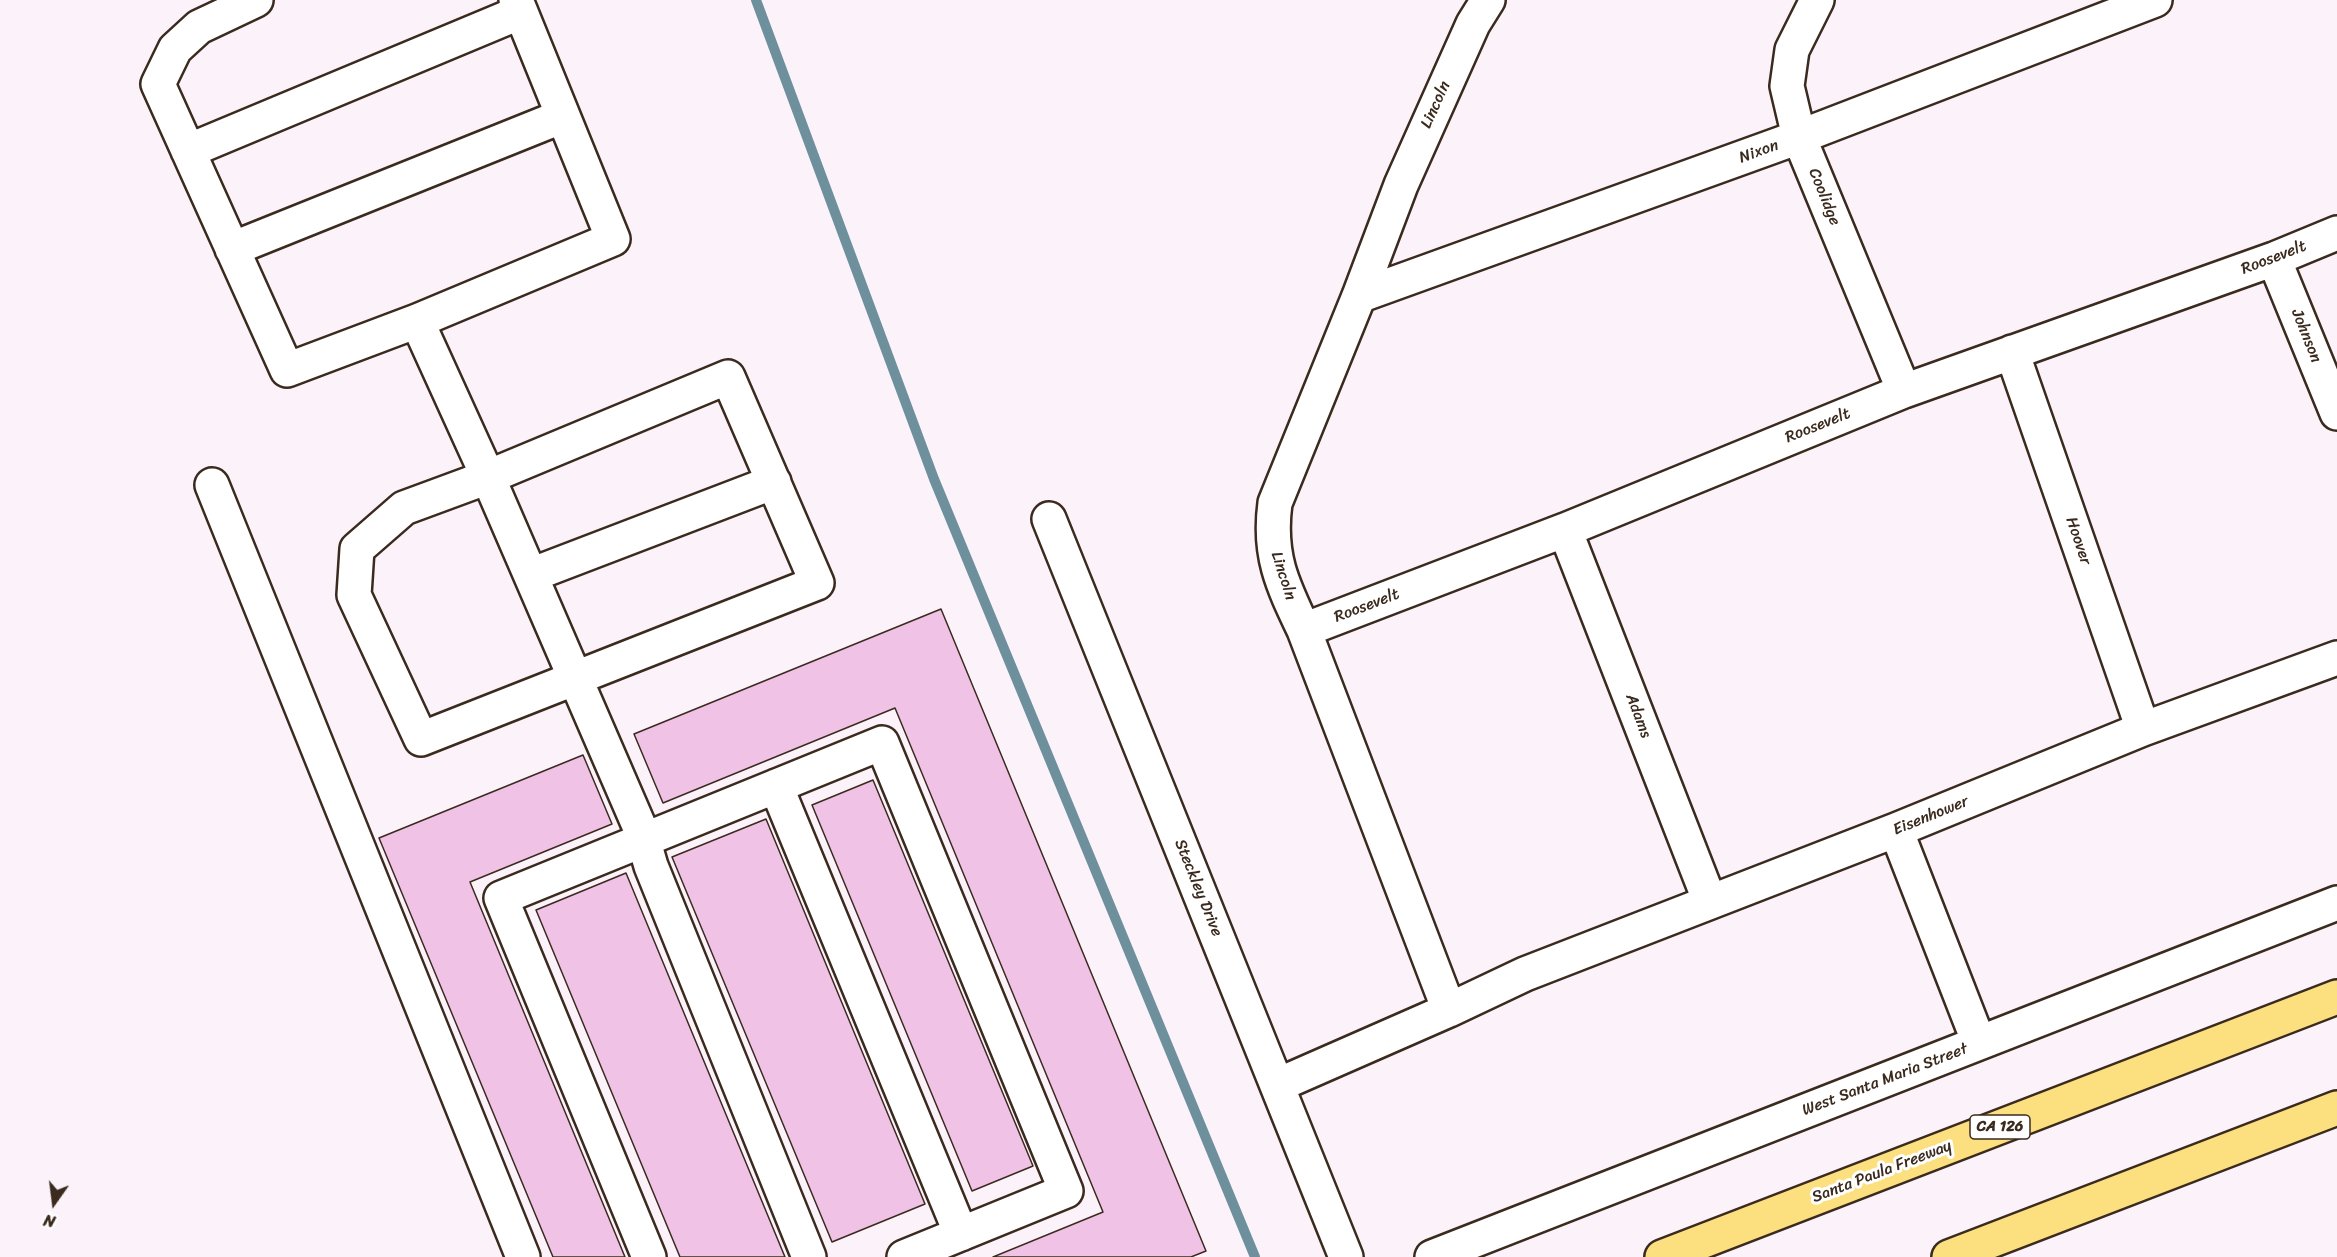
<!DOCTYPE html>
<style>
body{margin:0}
#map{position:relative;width:2337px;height:1257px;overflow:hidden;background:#fcf3fa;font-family:Sriracha,sans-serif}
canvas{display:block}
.north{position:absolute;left:24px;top:1173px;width:60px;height:60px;-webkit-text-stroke:4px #fff;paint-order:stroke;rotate:194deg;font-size:16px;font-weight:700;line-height:24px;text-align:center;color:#3b2a1e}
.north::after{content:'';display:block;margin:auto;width:21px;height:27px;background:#3b2a1e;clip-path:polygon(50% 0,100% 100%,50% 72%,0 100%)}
</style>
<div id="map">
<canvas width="2337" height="1257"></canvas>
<div class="north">N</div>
</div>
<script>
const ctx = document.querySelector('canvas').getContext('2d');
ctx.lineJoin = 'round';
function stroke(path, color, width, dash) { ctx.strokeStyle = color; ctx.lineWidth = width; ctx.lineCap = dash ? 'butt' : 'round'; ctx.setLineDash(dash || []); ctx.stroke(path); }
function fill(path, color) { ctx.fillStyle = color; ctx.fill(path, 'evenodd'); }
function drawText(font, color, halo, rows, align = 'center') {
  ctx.font = font + ' Sriracha,sans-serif'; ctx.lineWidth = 6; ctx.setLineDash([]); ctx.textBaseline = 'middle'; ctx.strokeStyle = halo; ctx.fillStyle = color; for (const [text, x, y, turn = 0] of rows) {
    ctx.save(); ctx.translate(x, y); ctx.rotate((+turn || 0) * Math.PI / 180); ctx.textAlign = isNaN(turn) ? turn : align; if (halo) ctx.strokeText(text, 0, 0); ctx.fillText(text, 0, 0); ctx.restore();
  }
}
stroke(new Path2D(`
 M756,0l178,479 321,778`), '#6e909d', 10);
const building = new Path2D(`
 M941,609l265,642 -15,6h-198l110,-45 -208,-504 -232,95 -29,-69z
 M583,755l29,69 -142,58 155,375h-72l-174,-419z
 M873,780l160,386 -61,25 -160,-386z
 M766,819l159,385 -93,38 -160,-385z
 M626,873l159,384h-105l-144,-347z`);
fill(building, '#f0c2e5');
stroke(building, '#3b2a1e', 1.5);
const minor = new Path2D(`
 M256,0l-57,27 -24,22 -17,35 129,286 130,-49 196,-82 -97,-239
 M1488,0l-15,24 -72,161 -42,111 -84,207c-7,52 7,81 29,127l145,380 76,-36 371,-144 247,-101 194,-71
 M1817,0l-25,50 -5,36 12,51 105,254
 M188,151l333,-139
 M232,249l331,-133
 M2274,259l63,154
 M1359,296l440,-159 356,-137
 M417,321l71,156 152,351 11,38 158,391
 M2012,352l131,377
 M728,377l89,206 -396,156 -67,-144 3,-46 47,-41 84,-31z
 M212,485l311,772
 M1049,519l297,738
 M1565,530l145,372
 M531,575l243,-93
 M1304,630l261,-100 339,-139 370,-132 63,-26
 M776,786l185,448
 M1896,830l83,213
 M1278,1085l171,-75
 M649,1257l-148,-359 381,-155 184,448 -162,66
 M1432,1257l905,-354`);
const highway = new Path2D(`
 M1662,1257l675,-260
 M1949,1257l388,-149`);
stroke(minor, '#3b2a1e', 38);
stroke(highway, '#3b2a1e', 38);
stroke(minor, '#fff', 33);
stroke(highway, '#fce080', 33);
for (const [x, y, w] of [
 [2000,1127,60]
]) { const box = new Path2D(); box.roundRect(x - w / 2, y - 12, w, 24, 4.5); ctx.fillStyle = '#fff'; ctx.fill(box); stroke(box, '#3b2a1e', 1.5); }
drawText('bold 15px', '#3b2a1e', null, [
 ["CA 126",2000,1127]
]);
drawText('16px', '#3b2a1e', '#fff', [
 ["Lincoln",1436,105,-66],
 ["Nixon",1759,152,-20],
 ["Coolidge",1824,197,68],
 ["Roosevelt",2274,258,-21],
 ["Johnson",2306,336,68],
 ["Roosevelt",1818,426,-22],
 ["Hoover",2078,541,71],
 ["Lincoln",1283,576,72],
 ["Roosevelt",1367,606,-21],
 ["Adams",1638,716,69],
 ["Eisenhower",1931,816,-22],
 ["Steckley Drive",1198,888,68],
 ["West Santa Maria Street",1885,1080,-21],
 ["Santa Paula Freeway",1882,1172,-21]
]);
</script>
